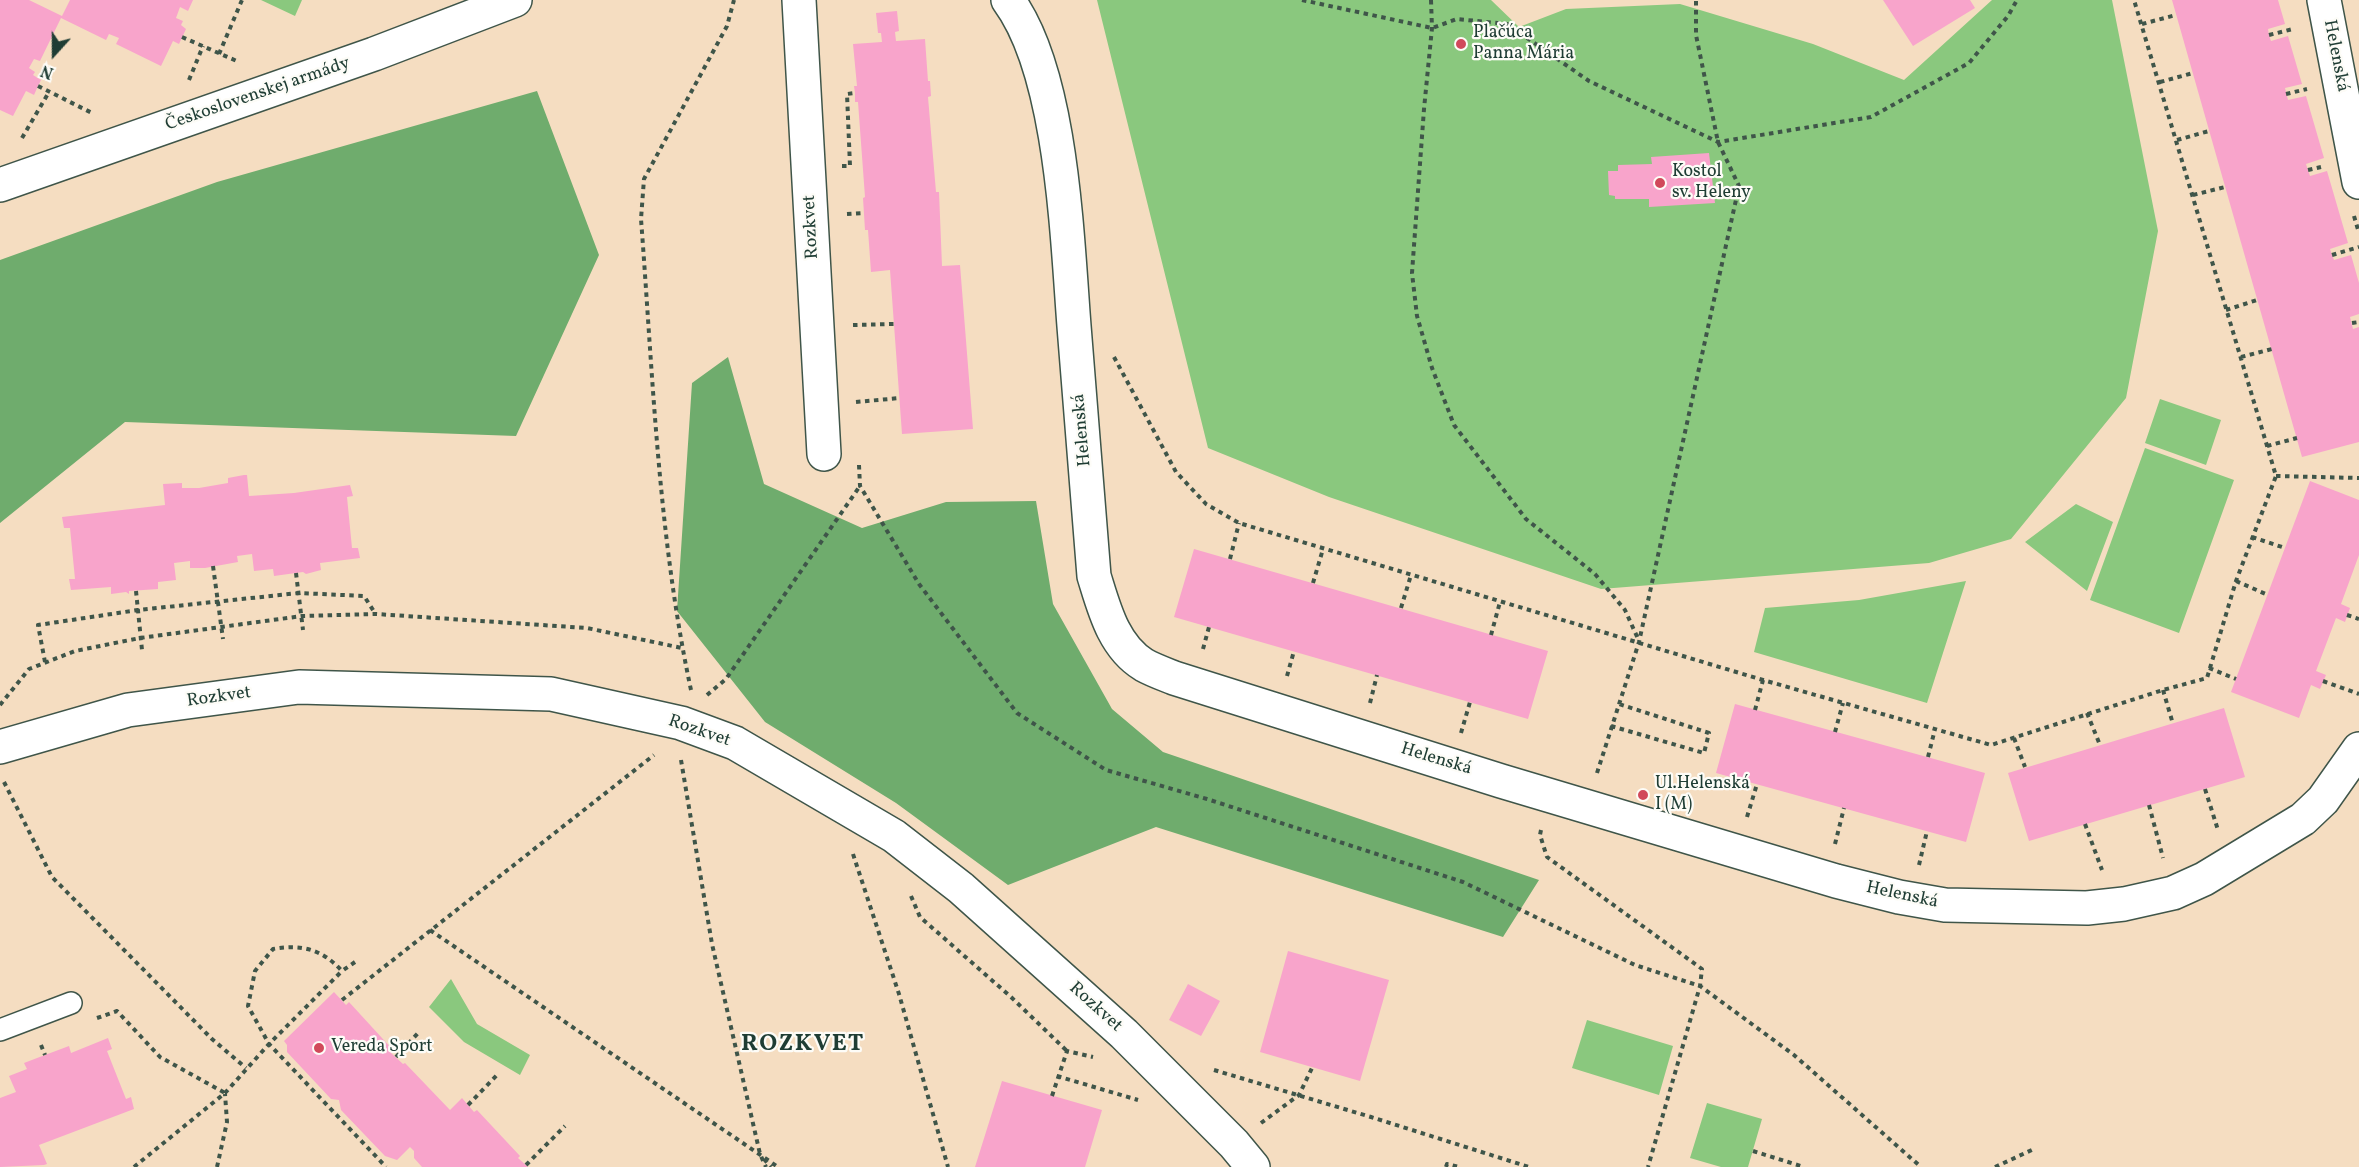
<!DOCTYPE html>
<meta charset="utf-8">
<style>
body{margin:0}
#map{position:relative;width:2359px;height:1167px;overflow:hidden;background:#f5ddc1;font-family:Vollkorn,serif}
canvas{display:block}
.north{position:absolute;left:24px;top:24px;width:60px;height:60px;-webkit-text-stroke:4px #fdfcf7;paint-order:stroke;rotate:201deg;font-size:16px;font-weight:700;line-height:24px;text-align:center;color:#1f3d34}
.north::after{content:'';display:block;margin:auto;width:21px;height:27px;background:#1f3d34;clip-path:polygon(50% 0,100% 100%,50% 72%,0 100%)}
</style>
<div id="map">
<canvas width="2359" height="1167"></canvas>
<div class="north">N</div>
</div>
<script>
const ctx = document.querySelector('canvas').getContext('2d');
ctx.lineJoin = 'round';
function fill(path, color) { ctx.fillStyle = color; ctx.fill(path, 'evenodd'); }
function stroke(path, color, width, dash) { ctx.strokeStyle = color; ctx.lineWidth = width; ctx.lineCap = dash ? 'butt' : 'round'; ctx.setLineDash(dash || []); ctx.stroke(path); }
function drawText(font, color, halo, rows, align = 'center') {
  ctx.font = font + ' Vollkorn,serif'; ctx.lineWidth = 4.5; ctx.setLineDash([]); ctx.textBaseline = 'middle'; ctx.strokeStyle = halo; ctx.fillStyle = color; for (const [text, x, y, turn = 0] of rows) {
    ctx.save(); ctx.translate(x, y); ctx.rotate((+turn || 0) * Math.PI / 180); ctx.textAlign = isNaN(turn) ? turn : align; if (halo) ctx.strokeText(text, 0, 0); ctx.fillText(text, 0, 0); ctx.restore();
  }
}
fill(new Path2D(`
 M261,0h41l-7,16z
 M1097,0h394l28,27 47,-18 114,-5 133,40 91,36 88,-80h120l46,231 -32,167 -115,141 -82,24 -328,26 -272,-92 -121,-49z
 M2160,399l61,21 -15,45 -61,-22z
 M2145,448l89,32 -55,153 -89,-33z
 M2076,504l37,18 -26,69 -62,-49z
 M1966,581l-39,122 -173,-51 11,-44 94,-8z
 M451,979l26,45 53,31 -10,20 -56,-33 -35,-35z
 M1587,1020l86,26 -14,49 -87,-27z
 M1707,1103l55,16 -14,48h-27l-31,-9z`), '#8ac87e');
fill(new Path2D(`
 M537,91l62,164 -83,181 -391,-14 -125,101v-263l217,-78z
 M728,357l36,127 98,44 84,-26 90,-1 17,103 59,105 51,43 376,128 -36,57 -347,-110 -148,58 -112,-82 -131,-81 -88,-111 15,-228z`), '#6fac6d');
fill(new Path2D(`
 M0,0h29l33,16 8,-16h123l-5,11 -8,-4 -4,11 7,3 -2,4 5,4 -7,15 -6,-3 -12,25 -45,-22 3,-6 -10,-4 -3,6 -45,-22 -21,43 -6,-2 -5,9 6,4 -2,3 8,5 -3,6 -4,9 -8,-4 -13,25 -13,-6z
 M1883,0h87l5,8 -62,38z
 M2172,0h106l7,24 -17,5 1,6 2,6 17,-5 14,48 -17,4 3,12 18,-4 18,62 -18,6 4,12 17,-5 21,72 -18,6 2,6 2,5 17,-5 8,28v31l-9,3 3,12 6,-2v115l-57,15z
 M897,11l2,20 -4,1 1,9 29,-2 3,42h2l1,15 -3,1 8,95h3l3,74 18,-1 13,164 -71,5 -12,-164 -19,2 -3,-42h-3l-2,-32 2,-1 -7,-95h-3v-9l-1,-7h3l-4,-42 29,-2 -1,-9h-3l-2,-20z
 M1709,153l6,50 -66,4v-8h-34v-3l-6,-1 -1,-24h10v-6l34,-1 -1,-7z
 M244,475h3l2,21 45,-3 56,-8 3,11 -6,1 5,51h6l2,10 -40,5 1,7 -15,4 -3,-2 -29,4 -1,-7 -19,2 -2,-17 -15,2 1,6 -33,6h-15v-7l-16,2 2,17 -18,2v7l-29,2v3l-3,-2 -15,2v-7l-40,3 -2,-11h6l-5,-51h-6l-2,-11 103,-12 -2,-21 19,-1v5h17l29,-5v-5z
 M2310,481l49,19v55l-18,49 9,4 -5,14 -9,-4 -20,53 10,4 -6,14 -9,-4 -12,33 -68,-26z
 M1194,549l354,102 -20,68 -354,-102z
 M1735,704l250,69 -19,69 -250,-69z
 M2224,708l21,69 -216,64 -21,-68z
 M1288,951l101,29 -29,101 -100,-29z
 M1188,984l32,17 -19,35 -32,-16z
 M334,992l12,13 3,-3 44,48 -2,3 12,11 2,-1 45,47 12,-12 12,14 3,-2 43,46 -2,2 10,9h-106l-8,-9v-7l-4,-4 -13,13 -12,-4 -44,-46 -2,-10 -8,-1 -44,-47v-7l-3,-4z
 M108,1038l4,11 -5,2 19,48 5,-2 3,12 -95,36 8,19 -3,1 -44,2v-69l16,-6 -7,-16 18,-7 -3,-6 21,-8 24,-9 2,7z
 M1002,1081l100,29 -17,57h-110z`), '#f8a4cb');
const lane = new Path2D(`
 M0,1030l71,-27`);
const street = new Path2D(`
 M799,0l25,454
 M1008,0c54,73 59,236 66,326 7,84 14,167 20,250 10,32 19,70 50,89 9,5 20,9 30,13l327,103 335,100 63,16 46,8 142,3 37,-4 49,-11 31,-14 99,-60 20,-19 36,-51
 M2324,0l35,182
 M0,185l374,-131 141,-54
 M0,747l128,-37 171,-23 252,7 130,29 54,20 159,93 67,52 163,146 110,110 19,23`);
stroke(lane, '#3f5549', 24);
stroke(street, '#3f5549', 36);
stroke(new Path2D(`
 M1302,0l130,28 25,-9 50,5 82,57 129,61 153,-25 98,-54 39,-47 9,-16
 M1431,0l1,28 -8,81 -12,164 5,43 15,52 22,57 72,94 69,55 30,36 14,31
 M2142,24l34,-9
 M2269,35l24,-6
 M182,37l57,25
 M219,54l23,-54
 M189,80l14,-34
 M2160,82l33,-9
 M38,86l56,28
 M2286,94l21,-5
 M22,138l27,-46
 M2177,140l32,-9
 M842,166h8l-3,-72 8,-1
 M2308,170l13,-3
 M2193,195l32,-8
 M847,214l17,-1
 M2354,216l5,17
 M2332,255l27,-8
 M2226,310l31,-10
 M2352,323l7,-1
 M853,325l41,-1
 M1114,357l62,115 30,32 33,19 524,157 228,65 172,-55 44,-12 29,-97 40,-105 -142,-476
 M2241,357l31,-8
 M856,402l44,-4
 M2267,446l30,-8
 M859,465l1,21 59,98 98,129 89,57 101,29 256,83 172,83 65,21 94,69 127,112
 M2276,476l83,2
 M2252,537l33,11
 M1230,559l9,-36
 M213,566l10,73
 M296,573l7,57
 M2236,581l32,14
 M1313,583l10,-34
 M136,591l6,59
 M1401,608l10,-33
 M2347,615l12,4
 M1491,635l9,-33
 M1203,649l6,-22
 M45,662l-7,-37 100,-15 161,-17 65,3 11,17
 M2209,668l27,11
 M1287,676l7,-25
 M2323,681l36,13
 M691,690c-33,-154 -38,-314 -50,-471l3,-40 83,-153 7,-26
 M2163,690l10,34
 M707,695l19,-16 134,-193
 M1370,703l7,-28
 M0,705l29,-36 46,-18 65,-13 162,-22 74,-2 211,14 95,20
 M1755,710l8,-30
 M2087,713l13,32
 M1611,726l93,27 5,-20 -90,-29
 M1835,732l8,-29
 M1461,733l9,-31
 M2014,738l11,29
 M1928,757l7,-28
 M681,760l31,184 48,210 6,13
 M1597,773l42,-131 100,-456 -21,-44 -22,-107v-35
 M4,782l48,95 160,162 34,29
 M2205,789l13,41
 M2149,805l14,53
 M1747,817l10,-33
 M2085,824l17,46
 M1541,830l-1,5 7,22 155,112 -2,17 -52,181
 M1835,844l9,-36
 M853,854l46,140 49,173
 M1919,865l8,-34
 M911,896l9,21 91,80 56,54
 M430,930l348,237
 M355,962l-13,9c-20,-22 -41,-27 -69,-22l-18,22 -7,35 21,38 117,123
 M342,1000l312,-245
 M97,1018l20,-7 43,46 65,36
 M41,1045l4,10
 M396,1057l22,-24
 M1214,1070l157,47 158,50
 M1057,1076l81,24
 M1052,1096l15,-45 26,6
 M468,1105l29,-30
 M1261,1123l38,-28 13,-27
 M1753,1151l51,16
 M764,1159l7,8
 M526,1165l39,-39
 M134,1167l91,-74 44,-49 73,-73
 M217,1167l10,-45 -2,-28
 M1446,1167l1,-3 12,3
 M1995,1167l39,-18`), '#3f5549', 4, [4.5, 4.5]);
stroke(lane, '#fff', 21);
stroke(street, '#fff', 33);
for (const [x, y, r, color] of [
 [1461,44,6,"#d1495b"],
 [1660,183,6,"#d1495b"],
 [1643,795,6,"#d1495b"],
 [319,1048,6,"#d1495b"]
]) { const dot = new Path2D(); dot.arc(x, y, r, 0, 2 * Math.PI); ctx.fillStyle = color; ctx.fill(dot); stroke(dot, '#fdfcf7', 2); }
drawText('18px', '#1f3d34', '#fdfcf7', [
 ["Plačúca",1473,34],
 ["Panna Mária",1473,55],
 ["Kostol",1672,173],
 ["sv. Heleny",1672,194],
 ["Ul.Helenská",1655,785],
 ["I (M)",1655,806],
 ["Vereda Sport",331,1048]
], 'left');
drawText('18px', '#1f3d34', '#fdfcf7', [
 ["Helenská",2335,56,79],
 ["Československej armády",258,95,-19],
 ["Rozkvet",812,227,-93],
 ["Helenská",1083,430,-95],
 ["Rozkvet",219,698,-8],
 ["Rozkvet",699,732,19],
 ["Helenská",1436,760,17],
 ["Helenská",1902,896,12],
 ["Rozkvet",1095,1008,42]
]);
ctx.letterSpacing = '1.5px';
drawText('bold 24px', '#1f3d34', '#fdfcf7', [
 ["ROZKVET",803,1046]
]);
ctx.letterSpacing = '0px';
</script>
